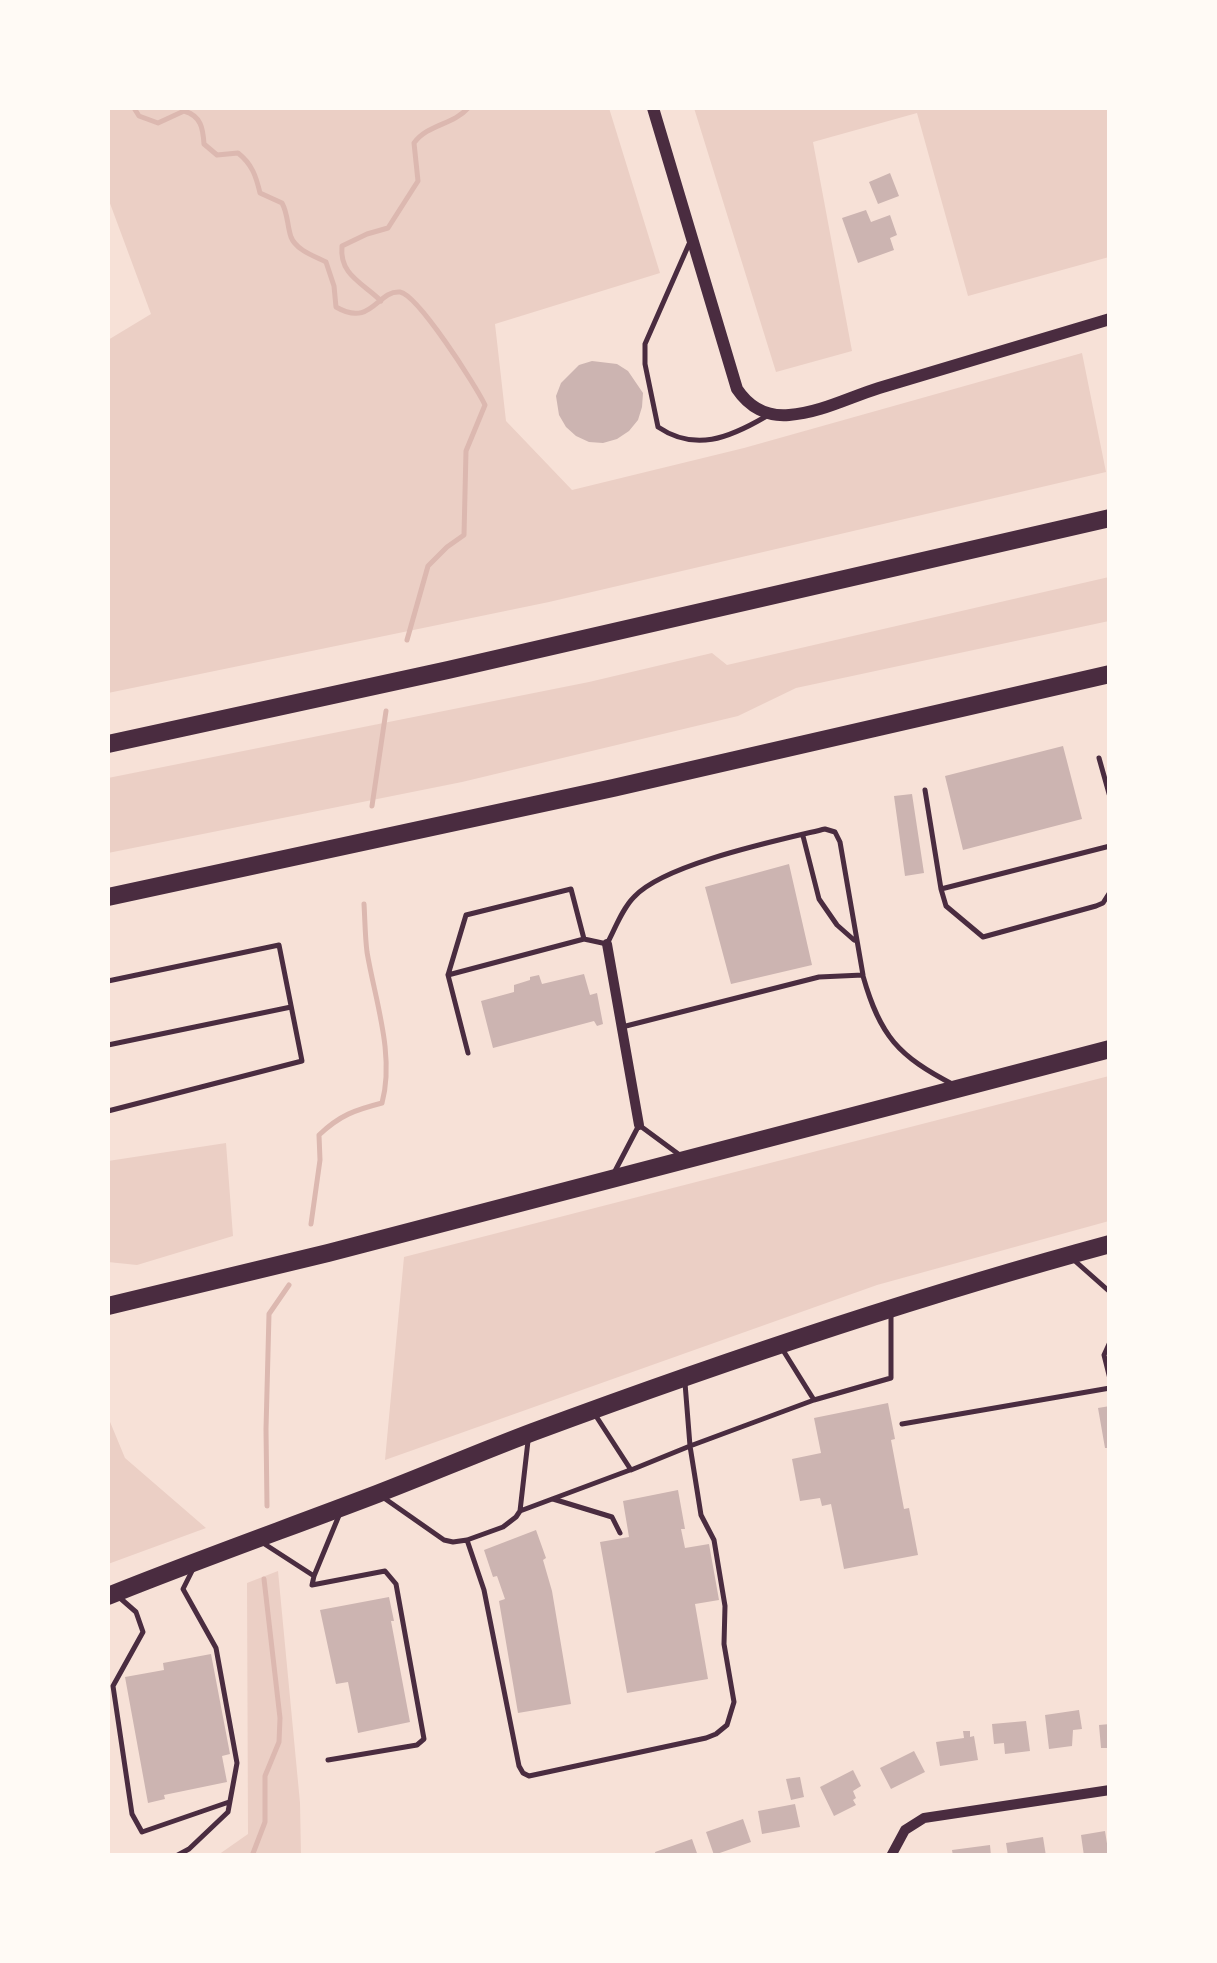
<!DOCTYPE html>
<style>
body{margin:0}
#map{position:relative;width:1217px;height:1963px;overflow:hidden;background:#f7e1d7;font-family:Quicksand,sans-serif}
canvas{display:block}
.frame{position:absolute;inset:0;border:110px solid #fffaf5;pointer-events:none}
</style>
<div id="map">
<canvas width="1217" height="1963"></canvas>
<div class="frame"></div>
</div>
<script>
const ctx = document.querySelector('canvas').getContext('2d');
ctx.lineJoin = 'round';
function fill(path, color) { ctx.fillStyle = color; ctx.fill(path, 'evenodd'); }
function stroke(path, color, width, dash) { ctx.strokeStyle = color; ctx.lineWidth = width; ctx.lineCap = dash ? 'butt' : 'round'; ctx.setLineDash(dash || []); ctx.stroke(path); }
fill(new Path2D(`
 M108,108h501l51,165 -165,51 11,97 66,69 172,-42 338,-95 24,119 -557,130 -441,91v-353l43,-26 -43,-116z
 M694,108h415v149l-141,39 -51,-183 -104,29 39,209 -76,21z
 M1109,577v44l-313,67 -58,28 -276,66 -354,71v-75l481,-96 123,-29 15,12z
 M1109,1076v145l-232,64 -492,175 19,-203z
 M226,1143l7,93 -96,29 -29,-3v-101z
 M108,1417l17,41 81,70 -98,36z
 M278,1571l22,232 1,52h-83l30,-21 -1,-251z`), '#ebcfc5');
stroke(new Path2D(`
 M134,108l5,8 19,7 26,-12c17,5 19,17 20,33l13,11 21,-2c14,11 18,23 22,40l22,10c6,11 5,22 9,34 5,13 23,19 35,25l8,24 2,21c36,21 41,-17 64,-15 18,3 76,94 85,113l-19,46 -2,84 -17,12 -19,19 -21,74
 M381,301c-18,-18 -42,-26 -39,-55l25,-12 21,-6 30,-47 -4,-38c14,-19 39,-18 54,-35
 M372,806l14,-95
 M311,1224l9,-64 -1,-25c21,-20 36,-25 63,-32 13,-48 -7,-103 -15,-151 -2,-16 -2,-32 -3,-48
 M267,1506l-1,-77 3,-115 20,-29
 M252,1856l13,-34v-46l14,-34 1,-24 -16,-139`), '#dcb8b0', 5);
fill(new Path2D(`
 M890,173l9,23 -21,8 -9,-22z
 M866,210l5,12 19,-7 7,20 -7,3 4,12 -36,13 -16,-45z
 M592,361l25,3 11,7 15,22 -1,14 -4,13 -9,11 -12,8 -14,4 -14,-1 -13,-6 -10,-9 -7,-12 -3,-19 5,-13 18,-18z
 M1063,746l19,73 -119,31 -18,-74z
 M912,794l12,79 -19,3 -11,-80z
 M789,864l23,101 -81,19 -26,-97z
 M584,974l6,21 7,-2 6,31 -6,2 -3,-5 -101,27 -12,-47 33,-9v-7l16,-5v-3l9,-2 3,9z
 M888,1403l7,36 -4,1 13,69 5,-1 9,47 -74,14 -13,-65 -9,2 -2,-8 -20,3 -8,-42 29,-6 -7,-35z
 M1110,1406v42h-5l-7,-40z
 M678,1490l7,39h-4l4,19 24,-4 10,56 -24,4 13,75 -81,14 -27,-151 29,-5 -6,-36z
 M536,1530l10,28 -3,2 9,31 19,113 -53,9 -19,-112 6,-2 -8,-23 -4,1 -9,-27z
 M389,1597l5,24h-3l19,101 -52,11 -10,-51 -12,2 -16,-74z
 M211,1654l19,100 -8,2 5,26 -63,13 1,4 -17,4 -23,-126 39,-7 -1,-7z
 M1079,1710l3,19 -9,1 -1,16 -23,3 -4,-34z
 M1026,1721l4,30 -25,3 -1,-11 -10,1 -2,-20z
 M1110,1724v24h-9l-2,-23z
 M963,1731h7v6l4,-1 4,24 -38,6 -4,-24 28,-4z
 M914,1751l11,21 -34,17 -11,-21z
 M853,1770l8,16 -8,5 3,7 -3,2 3,5 -22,11 -14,-29z
 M800,1777l4,20 -13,3 -5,-21z
 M795,1804l5,23 -38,7 -4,-23z
 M743,1819l8,23 -37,13 -8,-23z
 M1105,1831l4,25h-25l-3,-21z
 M1043,1837l3,19h-38l-2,-13z
 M692,1839l6,17h-42l-1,-4z
 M990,1845l1,11h-38l-1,-6z`), '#ccb4b1');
stroke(new Path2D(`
 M689,244l-44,100v20l13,63c37,25 71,11 107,-10
 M1099,758l11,39
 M925,790l16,99 5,17 37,31 113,-31 7,-3 7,-11
 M803,836l16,63 18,26 17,15
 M941,889l169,-43
 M448,975l136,-36
 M863,976c17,60 35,80 91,109
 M108,981l171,-36 23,116 -194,50
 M108,1045l183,-38
 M468,1053l-20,-78 18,-60 105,-26 13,50 23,5c8,-15 15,-35 27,-47 30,-33 145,-57 191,-68l10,3 5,10 23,133 -44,2 -197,50
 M615,1171l24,-46 42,31
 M1075,1261l35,31
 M1110,1342l-6,13 6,24
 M781,1347l33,53 77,-22v-67
 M594,1413l37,57 59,-24 -5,-63
 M902,1424l208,-36
 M384,1498l60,42 9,2 14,-2 36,-13 13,-10 4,-6 8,-70
 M553,1499l59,18 8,16
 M520,1511l110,-41
 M467,1540l17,50 35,176 4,7 6,3 177,-38 10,-4 11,-9 7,-23 -10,-58 1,-38 -11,-66 -13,-25 -11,-69 124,-46
 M263,1543l51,33 26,-63
 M314,1576l-2,9 73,-14 11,13 28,155 -7,6 -89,15
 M120,1598l16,14 7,20 -30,54 19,128 10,18 87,-30
 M176,1856l13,-7 39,-37 9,-49 -21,-115 -33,-59 11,-22`), '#4a2c40', 5);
stroke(new Path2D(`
 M607,944l32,181
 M891,1856l14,-26 19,-12 186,-28`), '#4a2c40', 10);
stroke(new Path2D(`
 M653,108l84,281c12,18 30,28 52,26 31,-2 61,-18 90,-27 77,-23 154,-46 231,-69`), '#4a2c40', 12);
stroke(new Path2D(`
 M108,1306l220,-53 782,-204
 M108,1596c89,-36 180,-68 269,-102 52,-20 103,-42 156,-62 189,-70 381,-135 577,-188`), '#4a2c40', 18);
stroke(new Path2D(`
 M108,744l340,-74 662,-152
 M108,897l505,-109 497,-114`), '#4a2c40', 18);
</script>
